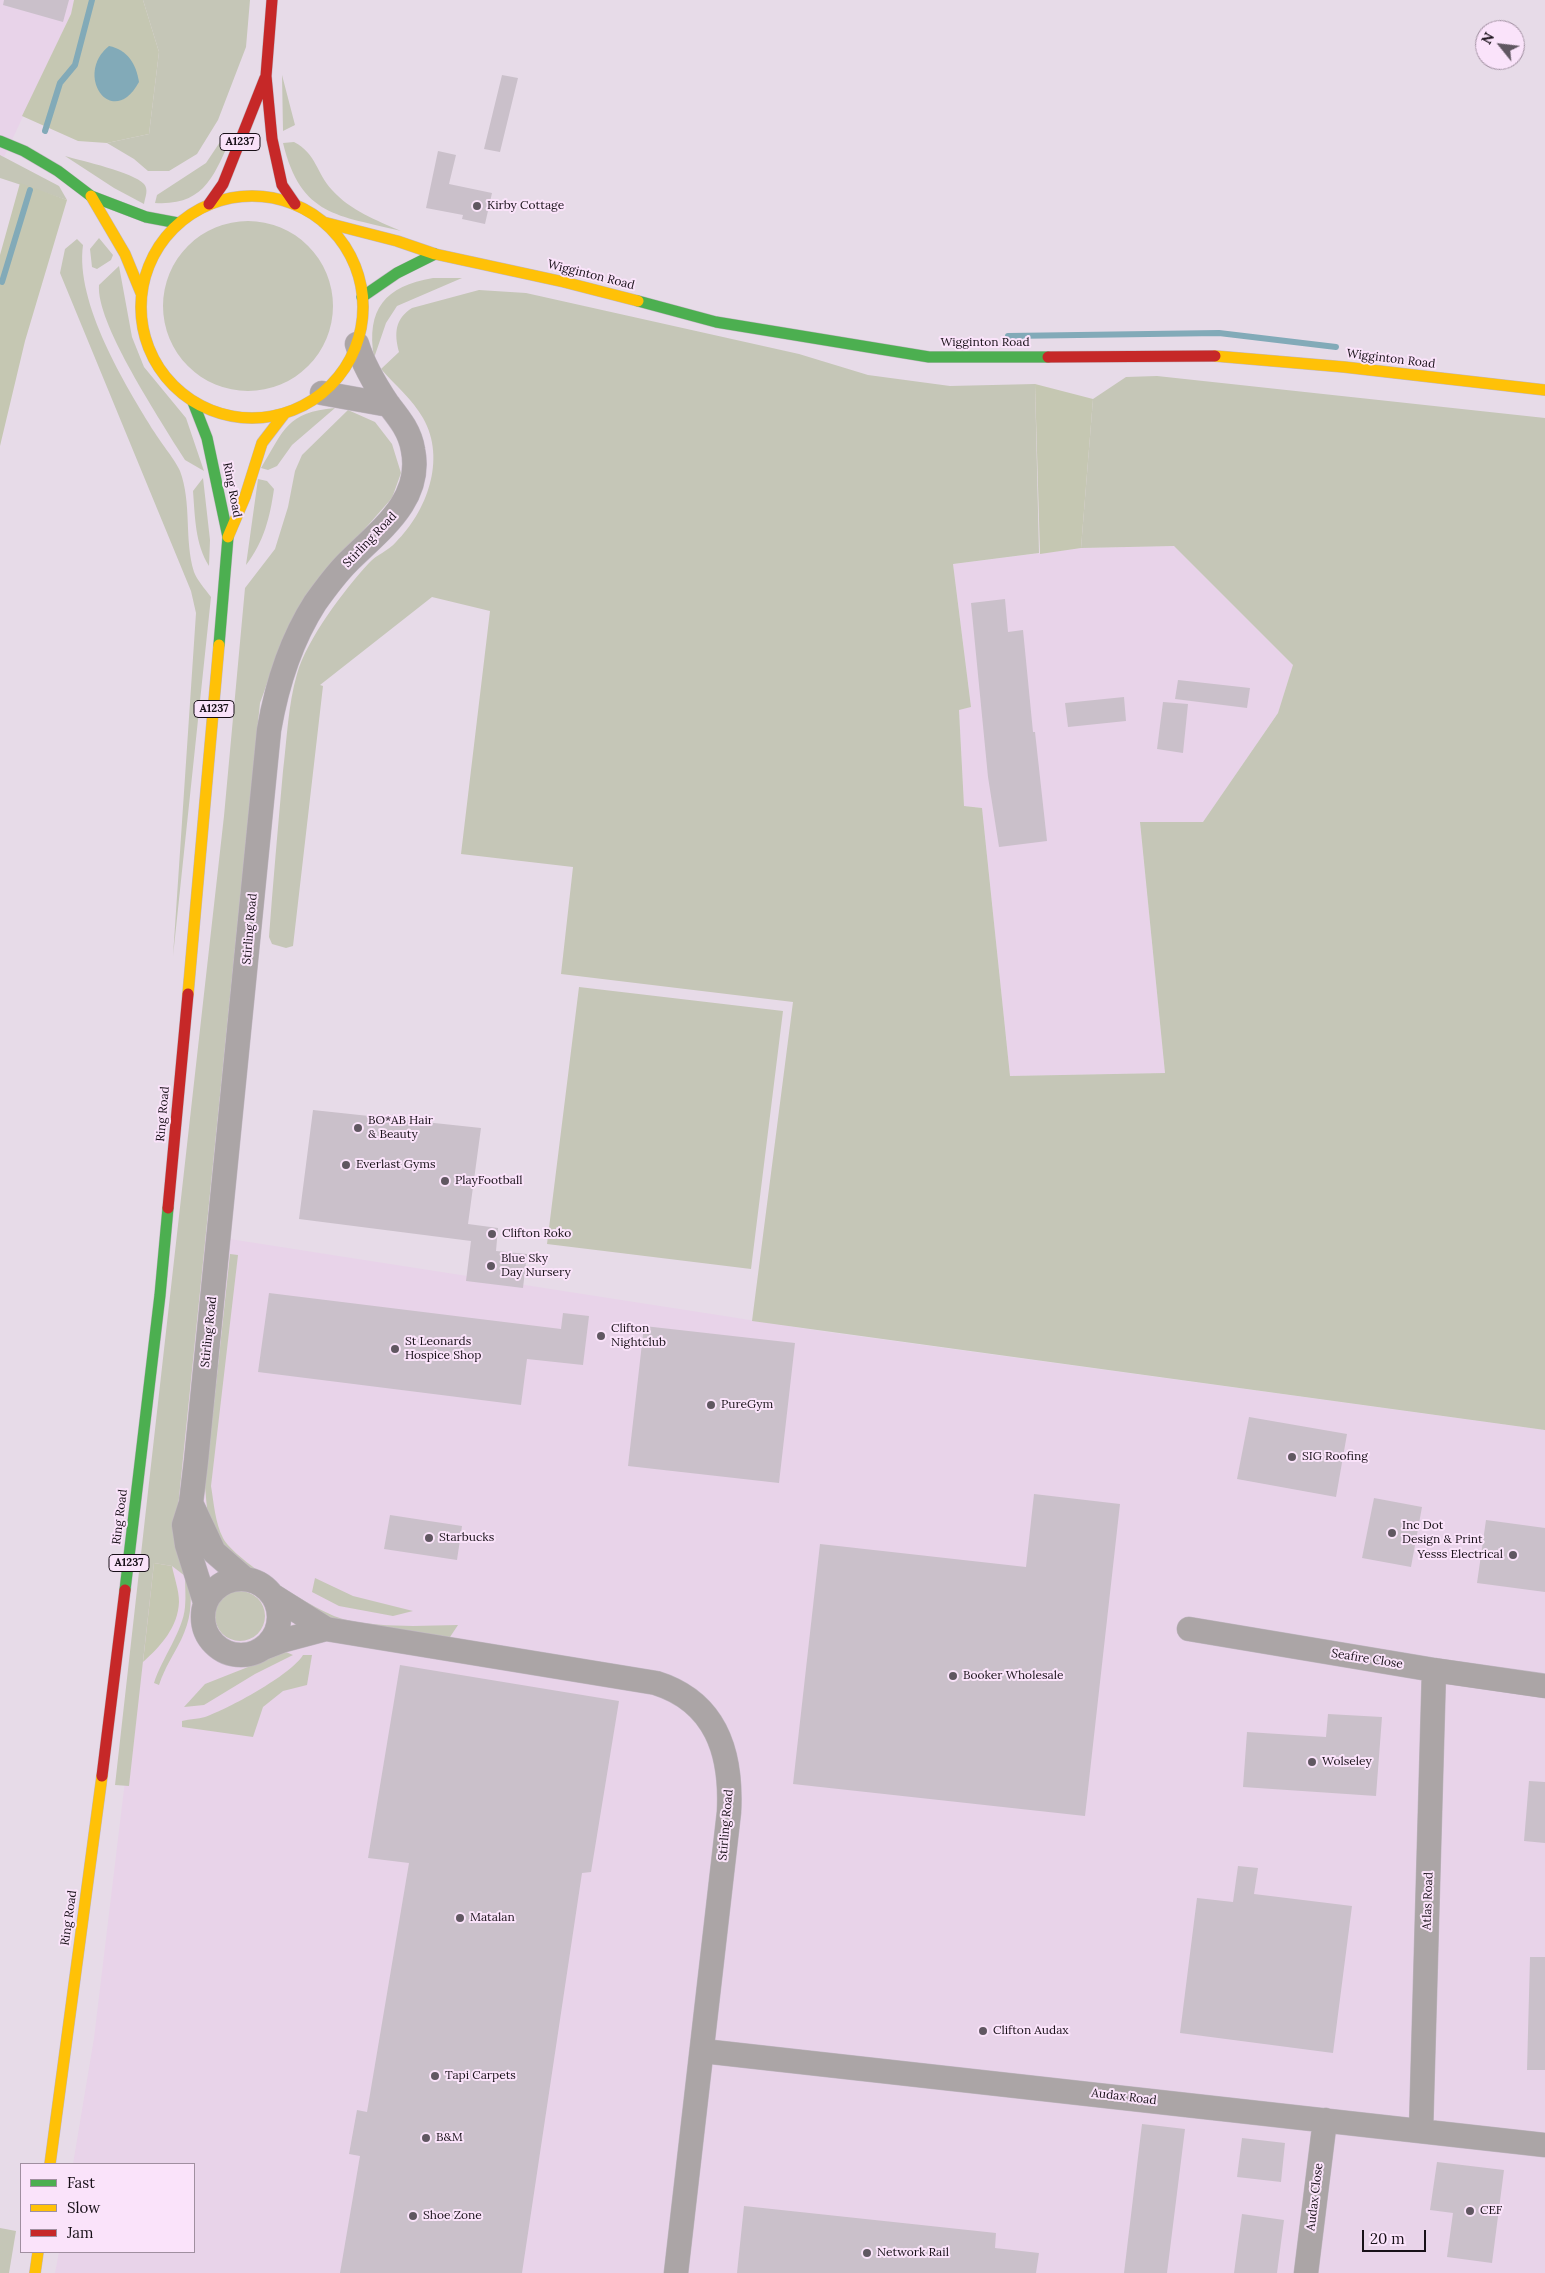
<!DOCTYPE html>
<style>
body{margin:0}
#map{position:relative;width:1545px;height:2273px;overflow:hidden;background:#e7dbe8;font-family:Lora,serif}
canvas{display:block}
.legend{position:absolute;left:20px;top:2163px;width:175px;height:90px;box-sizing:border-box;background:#fae3fa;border:1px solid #a08fa0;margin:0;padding:6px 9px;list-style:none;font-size:15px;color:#181018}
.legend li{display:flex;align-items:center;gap:10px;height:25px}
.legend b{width:25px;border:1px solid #a08fa0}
.north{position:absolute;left:1475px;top:20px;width:50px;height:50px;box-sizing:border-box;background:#fae3fa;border:1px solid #a08fa0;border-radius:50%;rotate:299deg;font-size:14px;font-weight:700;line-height:20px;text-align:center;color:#181018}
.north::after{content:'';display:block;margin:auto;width:18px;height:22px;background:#605761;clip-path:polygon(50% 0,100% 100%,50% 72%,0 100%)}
.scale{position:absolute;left:1362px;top:2230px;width:64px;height:22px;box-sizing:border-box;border:2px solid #181018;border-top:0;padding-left:6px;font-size:15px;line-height:18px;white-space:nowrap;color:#181018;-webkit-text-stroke:4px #fae3fa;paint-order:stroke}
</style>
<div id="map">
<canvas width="1545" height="2273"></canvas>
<ul class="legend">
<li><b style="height:6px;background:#4caf50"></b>Fast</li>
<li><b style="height:6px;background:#ffc107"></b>Slow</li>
<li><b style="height:6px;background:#c62828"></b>Jam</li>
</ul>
<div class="north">N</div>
<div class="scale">20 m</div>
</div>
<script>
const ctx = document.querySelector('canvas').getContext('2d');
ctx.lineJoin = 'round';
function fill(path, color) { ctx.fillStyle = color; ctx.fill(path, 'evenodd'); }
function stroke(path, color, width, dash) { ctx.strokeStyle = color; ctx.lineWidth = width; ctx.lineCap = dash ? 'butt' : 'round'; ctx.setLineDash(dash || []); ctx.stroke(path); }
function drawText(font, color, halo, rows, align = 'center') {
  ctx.font = font + ' Lora,serif'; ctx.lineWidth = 4; ctx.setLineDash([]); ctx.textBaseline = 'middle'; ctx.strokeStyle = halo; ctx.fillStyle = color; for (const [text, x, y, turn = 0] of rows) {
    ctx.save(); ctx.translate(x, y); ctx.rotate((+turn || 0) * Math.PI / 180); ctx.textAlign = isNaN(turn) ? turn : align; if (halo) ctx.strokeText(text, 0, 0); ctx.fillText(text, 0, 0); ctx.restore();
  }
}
fill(new Path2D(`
 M0,0h74l-3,14 -67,143 -4,-2z
 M1174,546l119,119 -15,48 -75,109 -63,1 25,250 -155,3 -28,-268 -18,-2 -5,-96 12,-4 -18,-142 128,-16z
 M191,1233l636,99 718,98v843h-1490l4,-21h135v-88h-121l21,-126z`), '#e8d3e9');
fill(new Path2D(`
 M143,0h107l-4,47 -28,73 -21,34 -28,17h-21l-14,-12 -27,-16 42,-9 10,-82z
 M282,75l13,50 -12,6z
 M224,136h8c-18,39 -27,70 -77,67l2,-8 49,-32z
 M294,142c23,12 22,31 38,48 19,21 44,30 69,41 -63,-16 -100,-14 -118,-88z
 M0,155l59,31 8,14 -67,-22z
 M65,156c17,5 68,16 79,28 5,6 1,13 0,20l-30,-16z
 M163 306a85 85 0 1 1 170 0a85 85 0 1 1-170 0Z
 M99,238l14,17 -2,5 -14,9 -5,-2 -2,-18z
 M77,239l6,6c-8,58 42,140 72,188 6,10 21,28 25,38 12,32 4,68 14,101 3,8 11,17 17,25l-38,359 23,-343 -5,-22 -131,-318 5,-24z
 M119,266l13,71 12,30 42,51 18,53 -19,-11 -9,-14c-21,-35 -80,-124 -77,-161z
 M433,278h29l-65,28 -11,17 -12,35c-8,-49 11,-72 59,-80z
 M479,290l47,3 273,61 69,21 82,11 85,-2 4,169 -86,11 18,143 -12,3 5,96 18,2 28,268 155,-3 -25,-251h63l75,-109 15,-48 -119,-119 -93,2 12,-149 33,-22 31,-1 388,42v1012l-793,-109 41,-319 -232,-28 12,-107 -112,-13 29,-243 -58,-14 -112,88 3,1 -30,260 -7,2 -14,-4 -3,-7c4,-55 9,-110 14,-166 4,-32 5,-66 14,-97 10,-35 47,-84 72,-111 7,-8 19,-12 27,-21 30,-30 51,-82 27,-124 -10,-18 -28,-33 -42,-49l18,-17c-5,-19 -4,-33 13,-44z
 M335,408l-43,37 -15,21 -9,4 -7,-2c23,-38 26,-56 74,-60z
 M348,410l27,12 17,22 9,29 -9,25 -60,68 -64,115 -8,22 -84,824c10,40 25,73 5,113 -8,16 -16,27 -22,45l-5,-2c8,-25 29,-52 31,-76 1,-10 0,-21 0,-31l-13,-10 -18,-3 -25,223 -14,-1 109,-969 21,-228 30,-39 13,-42 7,-36 7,-16z
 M203,478l7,62 -1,26c-14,-22 -14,-50 -16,-75z
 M258,479l9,2 7,8c-4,28 -10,53 -28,76z
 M579,987l204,24 -32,258 -204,-25z
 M230,1254l8,1 -27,231c3,18 4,36 12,52 11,22 96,75 120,81 37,9 76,7 115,6l-8,12 -13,2c-31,-6 -64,-9 -95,-17 -30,-8 -108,-54 -125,-80 -10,-17 -10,-36 -12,-55z
 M315,1578l38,18 60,15 -20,5 -54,-10 -27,-14z
 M215 1616a25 25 0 1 1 50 0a25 25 0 1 1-50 0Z
 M286,1652l7,3 -38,19 -51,31 -20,2 21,-23z
 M303,1655h9l-5,30 -24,6 -20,16 -10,30 -71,-10v-6c8,-2 16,-2 23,-4 23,-8 86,-42 98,-62z
 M0,2228l16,3 -7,42h-9z`), '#c5c6b7');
fill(new Path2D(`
 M74,0h69l16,52 -10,82 -42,9 -29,-2 -56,-25 49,-102z
 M20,183l47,17 -42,141 -25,105v-191z
 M1035,384l58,15 -12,149 -41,6z
 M154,1563l18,3c2,11 7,24 7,36 -1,25 -18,44 -36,60z`), '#c5c7b2');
fill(new Path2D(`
 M109,46c19,4 27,18 30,36 -27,49 -66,-7 -30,-36z`), '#82aab8');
stroke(new Path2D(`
 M45,131l15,-48 15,-18 17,-65
 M2,282l28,-92
 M1008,336l211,-3 117,14`), '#82aab8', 6);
fill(new Path2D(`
 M4,0h65l-6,22 -60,-17z
 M502,75l16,3 -18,74 -16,-3z
 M438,151l18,4 -7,29 43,9 -7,31 -23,-5 1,-4 -37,-7z
 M1005,599l3,33 15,-2 10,102h2l12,109 -48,6 -11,-70 -17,-174z
 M1178,680l72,8 -3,20 -72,-9z
 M1124,697l2,24 -58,6 -3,-24z
 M1163,702l25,2 -5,49 -26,-4z
 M313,1110l168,18 -13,96 30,4 -2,23 31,3 -4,34 -57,-7 5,-40 -172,-22z
 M269,1293l292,36 2,-16 26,3 -6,49 -56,-6 -6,46 -263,-33z
 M644,1326l151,17 -16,140 -151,-17z
 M1249,1417l98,17 -11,63 -99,-18z
 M1034,1494l86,10 -35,312 -292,-32 27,-240 206,23z
 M1374,1498l48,9 -11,60 -49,-9z
 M390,1515l72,11 -5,34 -73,-11z
 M1486,1520l59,8v64l-68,-9z
 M400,1665l219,36 -28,171 -9,1 -60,400h-182l20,-117 -11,-2 8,-44 10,2 42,-249 -41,-5z
 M1328,1714l54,3 -6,79 -133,-9 4,-55 79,5z
 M1529,1781l16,1v61l-21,-2z
 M1238,1866l20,2 -4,26 98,12 -19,147 -153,-20 17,-135 36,4z
 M1530,1957h15v113h-18z
 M1142,2124l43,5 -18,144h-43z
 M1242,2138l43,5 -4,39 -44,-5z
 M1437,2162l67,8 -12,93 -45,-6 6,-44 -23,-3z
 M744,2206l252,27 -1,15 44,5 -3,20h-299z
 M1242,2214l42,6 -7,53h-43z`), '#cac0ca');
const street = new Path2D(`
 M322,393l67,12
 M191,1503l23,49 31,27
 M203 1617a38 38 0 1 1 76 0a38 38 0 1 1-76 0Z
 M272,1595l54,34
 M205,1602l-18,-57 -3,-20 7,-22 5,-42 73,-731c8,-46 21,-88 46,-127 10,-14 21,-29 33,-41 32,-32 75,-62 65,-112 -3,-19 -14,-32 -25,-46 -12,-18 -25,-40 -31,-60
 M1189,1629l245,41 111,16
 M263,1648l18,-7 45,-12 330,54c60,19 76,70 73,129l-53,461
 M703,2051l842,94
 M1421,2131l13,-461
 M1306,2273l19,-153`);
const fast = new Path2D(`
 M0,141l24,10 34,20 33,25 55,21 32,6
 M362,297l35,-24 38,-19
 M638,301l78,21 213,35h119
 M193,402l14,36 21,99 -9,108
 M125,1590l35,-295 8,-87`);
const slow = new Path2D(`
 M91,196l34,58 16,39
 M141 307a111 111 0 1 1 222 0a111 111 0 1 1-222 0Z
 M323,222l74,19 38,13 129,28 74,19
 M1215,356l129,11 201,23
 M228,537l17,-40 17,-54 23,-30
 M188,994l31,-349
 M50,2164l52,-388
 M35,2273l3,-21`);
const jam = new Path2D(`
 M272,0l-6,76 6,63 10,46 13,19
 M209,204l14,-20 42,-106
 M1048,357l167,-1
 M168,1208l20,-214
 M102,1776l23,-186`);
stroke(street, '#c1b7c2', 25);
stroke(fast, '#c1b7c2', 12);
stroke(slow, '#c1b7c2', 12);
stroke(jam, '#c1b7c2', 12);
stroke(street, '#aba5a6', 24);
stroke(fast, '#4caf50', 11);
stroke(slow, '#ffc107', 11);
stroke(jam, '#c62828', 11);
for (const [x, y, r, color] of [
 [477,206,5,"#605761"],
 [358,1128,5,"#605761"],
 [346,1165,5,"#605761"],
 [445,1181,5,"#605761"],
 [492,1234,5,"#605761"],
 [491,1266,5,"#605761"],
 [601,1336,5,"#605761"],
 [395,1349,5,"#605761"],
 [711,1405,5,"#605761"],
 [1292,1457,5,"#605761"],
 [1392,1533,5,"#605761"],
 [429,1538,5,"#605761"],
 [1513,1555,5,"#605761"],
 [953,1676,5,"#605761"],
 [1312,1762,5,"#605761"],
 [460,1918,5,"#605761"],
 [983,2031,5,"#605761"],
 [435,2076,5,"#605761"],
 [426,2138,5,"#605761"],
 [1470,2211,5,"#605761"],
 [413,2216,5,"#605761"],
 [867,2253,5,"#605761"]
]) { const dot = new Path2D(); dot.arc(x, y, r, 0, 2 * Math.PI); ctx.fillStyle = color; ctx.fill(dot); stroke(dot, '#fae3fa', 2); }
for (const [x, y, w] of [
 [240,142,40],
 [214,709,40],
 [129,1563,40]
]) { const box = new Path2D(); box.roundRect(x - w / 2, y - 8.5, w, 17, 4); ctx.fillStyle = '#fae3fa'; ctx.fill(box); stroke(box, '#181018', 1); }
drawText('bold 11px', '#181018', null, [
 ["A1237",240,142],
 ["A1237",214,709],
 ["A1237",129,1563]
]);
drawText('12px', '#181018', '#fae3fa', [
 ["Kirby Cottage",487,206],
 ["BO*AB Hair",368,1121],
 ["& Beauty",368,1135],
 ["Everlast Gyms",356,1165],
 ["PlayFootball",455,1181],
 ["Clifton Roko",502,1234],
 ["Blue Sky",501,1259],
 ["Day Nursery",501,1273],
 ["Clifton",611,1329],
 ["Nightclub",611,1343],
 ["St Leonards",405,1342],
 ["Hospice Shop",405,1356],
 ["PureGym",721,1405],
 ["SIG Roofing",1302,1457],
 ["Inc Dot",1402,1526],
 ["Design & Print",1402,1540],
 ["Starbucks",439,1538],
 ["Yesss Electrical",1503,1555,"right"],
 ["Booker Wholesale",963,1676],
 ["Wolseley",1322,1762],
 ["Matalan",470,1918],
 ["Clifton Audax",993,2031],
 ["Tapi Carpets",445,2076],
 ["B&M",436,2138],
 ["CEF",1480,2211],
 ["Shoe Zone",423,2216],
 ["Network Rail",877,2253]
], 'left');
drawText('12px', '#181018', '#fae3fa', [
 ["Wigginton Road",591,275,14],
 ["Wigginton Road",985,343],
 ["Wigginton Road",1391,359,7],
 ["Ring Road",232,490,79],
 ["Stirling Road",370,540,-46],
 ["Stirling Road",250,929,-85],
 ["Ring Road",163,1114,-85],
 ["Stirling Road",209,1332,-84],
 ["Ring Road",120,1517,-83],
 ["Seafire Close",1367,1659,9],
 ["Stirling Road",726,1825,-85],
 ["Atlas Road",1428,1901,-88],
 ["Ring Road",69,1918,-82],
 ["Audax Road",1124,2097,7],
 ["Audax Close",1315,2197,-83]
]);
</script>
